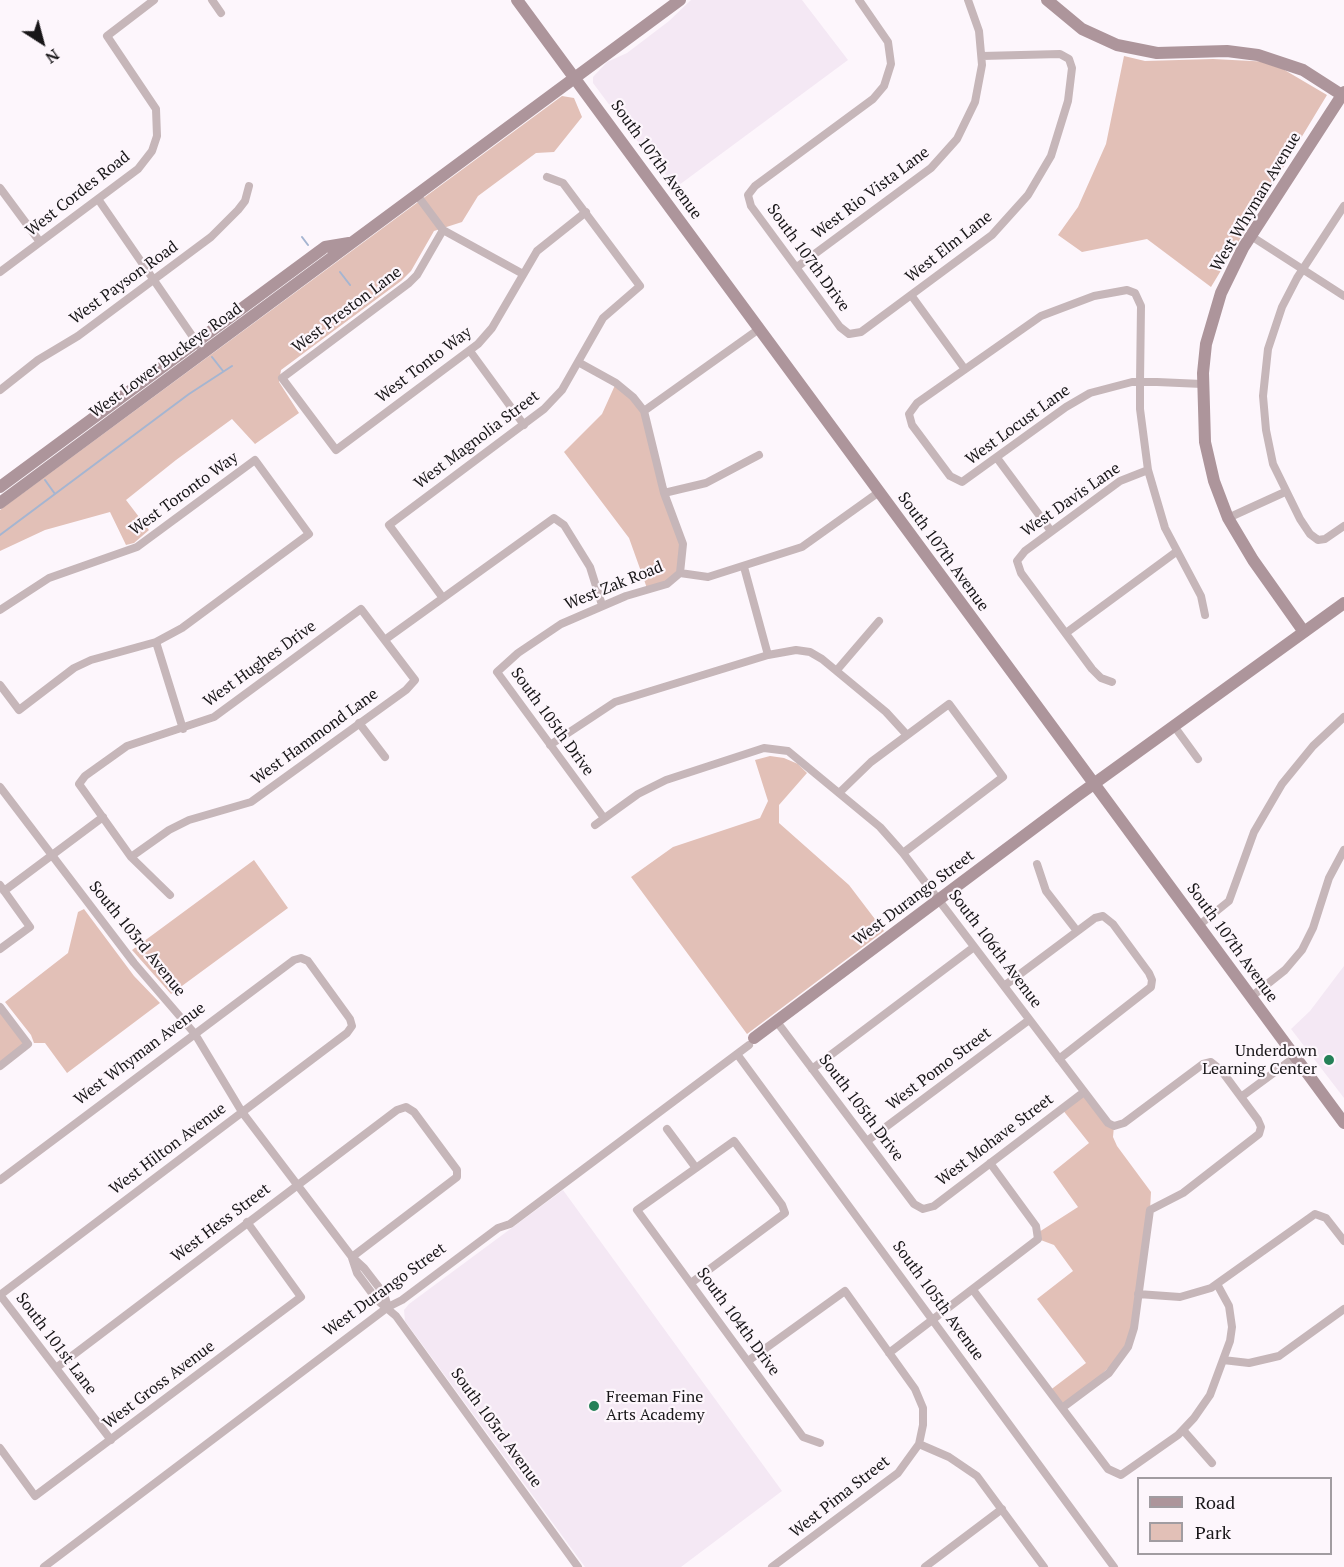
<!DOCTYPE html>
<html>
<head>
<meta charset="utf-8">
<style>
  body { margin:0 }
  #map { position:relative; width:1344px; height:1567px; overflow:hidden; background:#fdf6fc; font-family:"PT Serif",serif }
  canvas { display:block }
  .legend { position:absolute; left:1137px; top:1477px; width:195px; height:78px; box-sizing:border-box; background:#fdf6fc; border:2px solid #a19ca1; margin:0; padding:8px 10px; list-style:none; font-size:18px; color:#181618 }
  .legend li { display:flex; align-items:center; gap:12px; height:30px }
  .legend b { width:30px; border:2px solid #a19ca1 }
  .north { position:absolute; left:12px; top:12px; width:60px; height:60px; -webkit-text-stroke:4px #fdf6fc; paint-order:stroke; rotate:144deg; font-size:16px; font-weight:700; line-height:24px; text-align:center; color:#181618 }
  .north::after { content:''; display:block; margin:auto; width:21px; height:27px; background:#181618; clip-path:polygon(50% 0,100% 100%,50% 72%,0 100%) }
</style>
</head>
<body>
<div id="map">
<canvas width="1344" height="1567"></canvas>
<ul class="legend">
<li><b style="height:8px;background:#ad959b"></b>Road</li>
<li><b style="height:16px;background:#e2c0b7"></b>Park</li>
</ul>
<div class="north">N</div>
</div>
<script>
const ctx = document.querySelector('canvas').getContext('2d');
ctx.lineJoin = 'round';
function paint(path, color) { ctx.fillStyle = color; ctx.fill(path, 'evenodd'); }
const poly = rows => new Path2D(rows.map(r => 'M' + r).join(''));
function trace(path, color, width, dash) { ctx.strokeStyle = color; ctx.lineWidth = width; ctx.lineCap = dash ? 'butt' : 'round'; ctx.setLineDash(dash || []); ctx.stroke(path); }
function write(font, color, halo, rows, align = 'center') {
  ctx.font = font + ' "PT Serif",serif'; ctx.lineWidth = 4.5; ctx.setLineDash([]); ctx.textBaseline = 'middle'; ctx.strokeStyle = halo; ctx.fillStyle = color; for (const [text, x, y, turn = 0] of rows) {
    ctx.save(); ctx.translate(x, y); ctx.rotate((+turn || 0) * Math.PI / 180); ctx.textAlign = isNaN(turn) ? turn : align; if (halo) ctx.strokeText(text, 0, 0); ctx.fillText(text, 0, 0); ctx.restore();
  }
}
const built = poly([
  [691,0,802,0,848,60,675,188,651,154,634,138,593,83,593,77,607,62,627,53,669,21],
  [1344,966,1344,1098,1291,1029,1310,1011],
  [563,1190,782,1491,681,1567,585,1567,405,1321,404,1310,409,1304]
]);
const green = poly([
  [1124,56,1145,61,1213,59,1271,62,1327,95,1211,287,1147,239,1082,252,1058,235,1078,207,1106,144],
  [562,96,574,98,582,117,554,152,536,153,478,196,462,222,434,231,411,271,401,281,281,370,279,382,299,413,255,444,232,419,176,460,126,500,149,530,134,543,126,545,110,512,45,530,0,551,0,510],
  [616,383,644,411,683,544,680,573,648,591,629,538,564,452,602,414],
  [770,756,784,758,798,764,807,773,779,805,779,823,849,885,884,931,747,1034,631,877,673,847,760,818,768,801,755,760],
  [254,860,288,908,171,994,132,950],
  [84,909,134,976,160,1003,67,1073,45,1043,34,1043,31,1035,5,1002,68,953,78,912],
  [0,1007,28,1044,0,1066],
  [1084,1092,1114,1126,1113,1137,1117,1146,1151,1192,1150,1210,1134,1328,1125,1354,1062,1408,1049,1391,1086,1363,1037,1299,1073,1271,1054,1245,1038,1239,1039,1232,1078,1207,1053,1172,1089,1143,1062,1109]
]);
const stream = poly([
  [302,237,308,245],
  [340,272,350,285],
  [212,357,223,371],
  [45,480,55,494],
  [0,535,189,394,232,366]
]);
const street = poly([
  [212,0,221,13],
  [859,0,888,42,891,64,884,86,873,99,755,186,748,195,751,206,840,327,849,334,861,332,992,235,1028,195,1051,156,1068,101,1072,68,1069,59,1060,54,982,56],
  [0,188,40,242],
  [417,195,443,230,523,274],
  [98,199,204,353],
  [1344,206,1297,278,1282,307,1268,349,1263,396,1266,430,1273,464,1300,519,1310,534,1318,540,1325,539,1344,526],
  [443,230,417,275,409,283,282,378,336,450,478,344,492,328,537,251,586,212],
  [1251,236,1344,296],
  [797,267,931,168,957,139,975,102,982,65,979,31,968,0],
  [0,272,138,169,152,151,157,136,156,109,107,36,154,0],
  [911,295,964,368],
  [470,351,524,425],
  [578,362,616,383,633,397,644,411,664,493,683,544,680,573],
  [1202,384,1157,382,1132,382,1090,393,1066,407,962,482,950,476,912,425,909,414,917,403,1041,316,1094,296,1127,290,1135,293,1141,306,1140,382,1140,409,1148,470,1165,528,1201,596,1205,615],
  [0,390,38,360,78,336,211,237,238,210,245,201,249,186],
  [644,411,759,329],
  [997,458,1051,531],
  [664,493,706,483,759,455],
  [1228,518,1285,492],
  [744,567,768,655],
  [680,573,708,577,802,547,879,492],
  [443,598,389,525,544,409,562,390,603,318,640,286,563,183,547,177],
  [0,610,49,578,137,547,255,460,309,534,182,628,156,642,91,660,74,668,19,710,0,685],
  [1066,633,1176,552],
  [386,639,554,518,564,525,590,567,602,605],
  [156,642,183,729],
  [837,670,879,621],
  [1112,682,1101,678,1092,669,1021,573,1017,561,1025,551,1120,481,1148,470],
  [359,723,385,757],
  [1174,726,1198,759],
  [550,745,615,702,768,655,796,650,810,652,822,659,886,712,907,735],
  [0,787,134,963,195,1034,242,1112,352,1257,364,1268,384,1294,388,1307],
  [839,793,871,762,949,704,1003,777,903,853],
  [604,818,497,672,518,653,561,624,626,596,667,584,680,573],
  [595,825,638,794,666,780,764,748,788,751,880,827,903,853,1108,1123,1114,1126,1124,1123,1203,1064,1211,1062,1221,1070,1258,1120,1261,1127,1259,1134,1183,1193,1150,1210,1134,1328,1128,1347,1109,1373,1062,1408],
  [131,857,169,830,189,820,251,802,406,690,415,680,361,609,214,717,127,746,85,776,79,784,131,857,170,895],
  [1037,864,1046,891,1077,931],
  [0,885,30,927,0,949],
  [4,891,103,817],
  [1198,926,1229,901,1254,832,1282,784,1313,746,1344,717],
  [1004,986,1095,918,1103,916,1113,924,1149,973,1152,980,1151,987,1059,1059],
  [1251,997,1285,970,1302,950,1313,928,1329,878,1344,850],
  [0,1007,28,1044,0,1066],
  [777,1022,914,1204,923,1209,934,1206,1084,1092],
  [737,1054,1114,1567],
  [812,1069,974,947],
  [1241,1097,1295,1057],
  [667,1129,696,1168],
  [867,1141,1029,1020],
  [0,1180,294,960,301,958,308,961,350,1019,352,1026,347,1033,0,1295,111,1440],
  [352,1258,357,1273,377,1300,396,1316,578,1567],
  [691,1283,785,1213,782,1205,734,1141,637,1210,803,1437,820,1443],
  [973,1290,1108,1469,1121,1475,1178,1435,1194,1418,1210,1395,1230,1341,1232,1327,1229,1306,1217,1284],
  [1138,1294,1180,1297,1211,1288,1315,1214,1326,1218,1344,1241],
  [889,1353,1038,1239,1036,1226,990,1163],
  [1223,1360,1249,1363,1279,1356,1344,1309],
  [748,1361,845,1291,915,1389,923,1408,923,1425,919,1444,949,1457,977,1476,1044,1567],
  [56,1368,397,1110,406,1107,414,1112,457,1170,457,1177,352,1257],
  [1183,1430,1212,1463],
  [0,1448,35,1496,301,1297,247,1222],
  [44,1567,388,1307,402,1300,498,1228,510,1224,749,1045],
  [772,1567,898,1473,919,1444],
  [925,1567,1002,1509]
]);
const secondary = poly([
  [517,0,1344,1123],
  [1047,0,1082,29,1117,45,1157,53,1227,51,1258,55,1303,70,1342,95],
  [0,487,325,247,349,243],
  [0,503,680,0],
  [1304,632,1253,560,1228,518,1214,481,1205,442,1203,373,1206,344,1221,293,1243,248,1344,92],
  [754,1038,1077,796,1344,603]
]);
const markers = [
  [1329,1060,6,"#248057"],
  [594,1406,6,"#248057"]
];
const streetNames = [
  ["South 107th Avenue",656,160,54],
  ["West Rio Vista Lane",871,193,-37],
  ["West Cordes Road",78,194,-38],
  ["West Whyman Avenue",1256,202,-59],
  ["West Elm Lane",949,247,-38],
  ["South 107th Drive",808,258,54],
  ["West Payson Road",124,283,-36],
  ["West Preston Lane",347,310,-37],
  ["West Lower Buckeye Road",166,361,-36],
  ["West Tonto Way",424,365,-37],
  ["West Locust Lane",1018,425,-36],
  ["West Magnolia Street",477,440,-37],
  ["West Toronto Way",184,494,-36],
  ["West Davis Lane",1071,500,-35],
  ["South 107th Avenue",943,552,54],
  ["West Zak Road",614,586,-22],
  ["West Hughes Drive",260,664,-36],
  ["South 105th Drive",552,722,54],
  ["West Hammond Lane",315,737,-36],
  ["West Durango Street",914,898,-37],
  ["South 103rd Avenue",137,939,51],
  ["South 107th Avenue",1232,943,54],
  ["South 106th Avenue",995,949,53],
  ["West Whyman Avenue",140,1054,-37],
  ["West Pomo Street",939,1069,-37],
  ["South 105th Drive",861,1108,53],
  ["West Mohave Street",995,1140,-37],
  ["West Hilton Avenue",168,1149,-37],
  ["West Hess Street",221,1223,-37],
  ["West Durango Street",385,1290,-36],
  ["South 105th Avenue",938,1301,54],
  ["South 104th Drive",738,1322,54],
  ["South 101st Lane",56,1344,53],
  ["West Gross Avenue",159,1385,-37],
  ["South 103rd Avenue",496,1428,54],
  ["West Pima Street",840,1497,-38]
];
const poiNames = [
  ["Underdown",1317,1051],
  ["Learning Center",1317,1069],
  ["Freeman Fine",606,1397,"left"],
  ["Arts Academy",606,1415,"left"]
];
paint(built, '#f4e8f4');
paint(green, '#e2c0b7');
trace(stream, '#a5b5d1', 2);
trace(street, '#c6b6b9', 8);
trace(secondary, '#ad959b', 12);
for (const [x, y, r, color] of markers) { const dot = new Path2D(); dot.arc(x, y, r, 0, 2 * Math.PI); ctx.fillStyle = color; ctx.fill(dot); trace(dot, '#fdf6fc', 2); }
write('16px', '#181618', '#fdf6fc', streetNames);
write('16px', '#181618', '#fdf6fc', poiNames, 'right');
</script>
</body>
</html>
